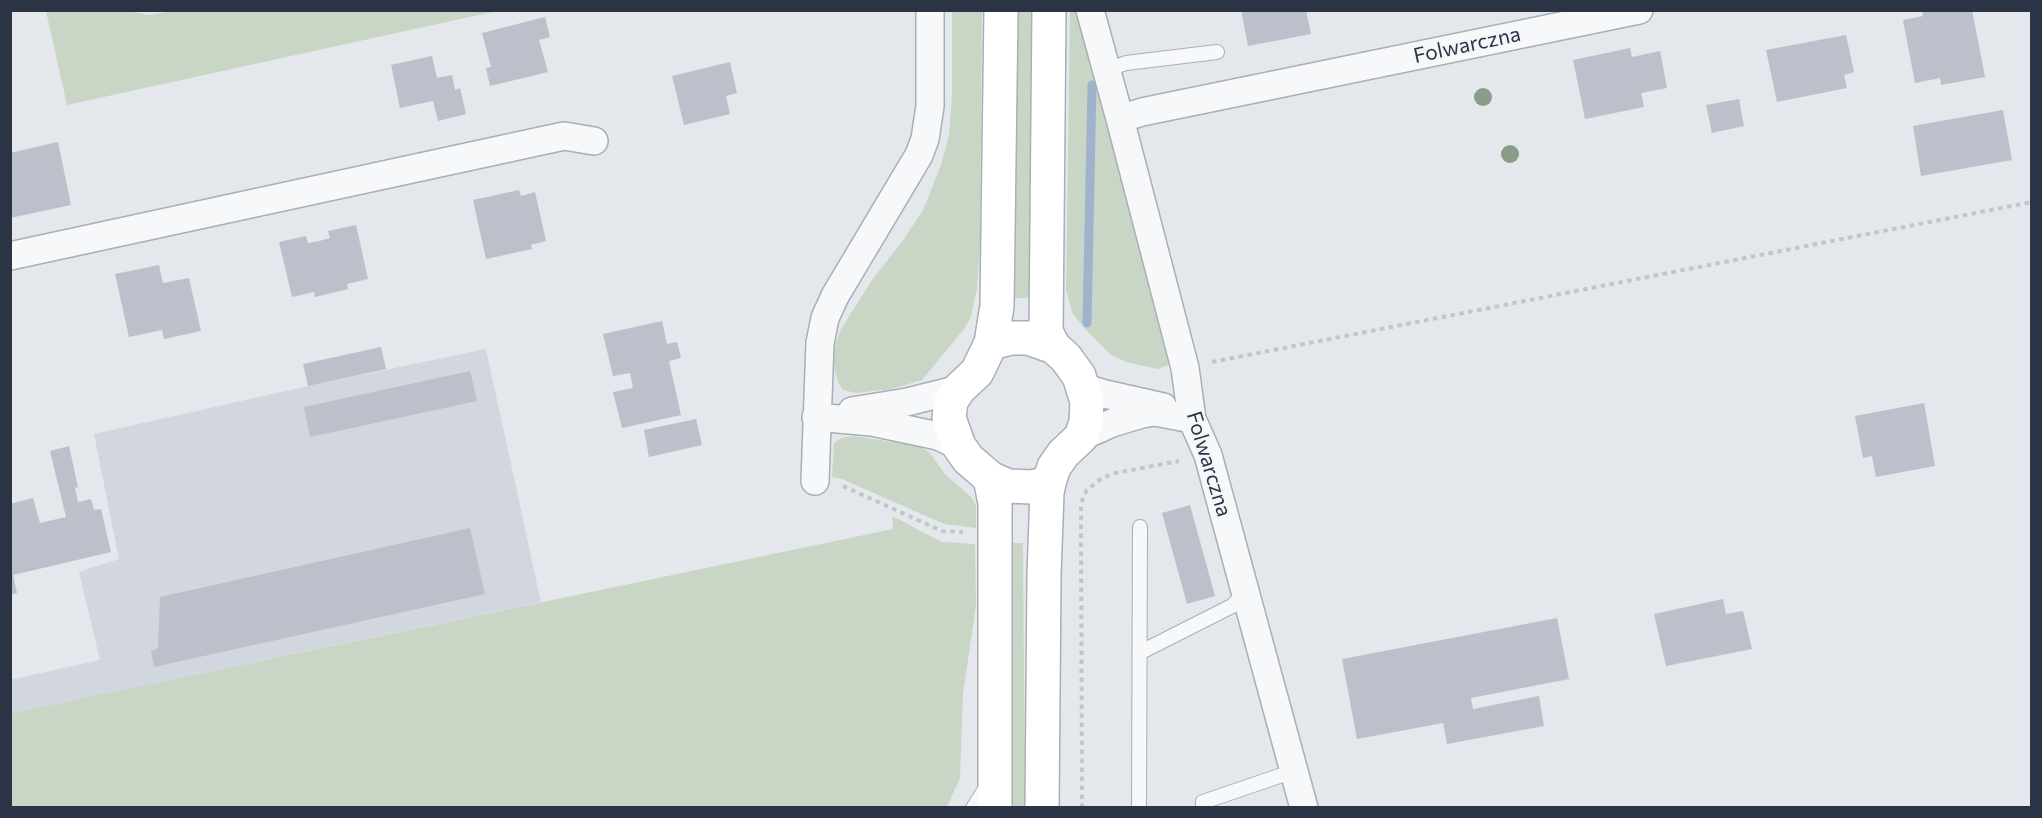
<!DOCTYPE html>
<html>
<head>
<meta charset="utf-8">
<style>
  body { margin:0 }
  #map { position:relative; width:2042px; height:818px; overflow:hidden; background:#e4e7ec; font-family:Commissioner,sans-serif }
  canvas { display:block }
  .frame { position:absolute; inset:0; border:12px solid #2b3445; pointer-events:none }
</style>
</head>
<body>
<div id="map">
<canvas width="2042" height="818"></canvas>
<div class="frame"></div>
</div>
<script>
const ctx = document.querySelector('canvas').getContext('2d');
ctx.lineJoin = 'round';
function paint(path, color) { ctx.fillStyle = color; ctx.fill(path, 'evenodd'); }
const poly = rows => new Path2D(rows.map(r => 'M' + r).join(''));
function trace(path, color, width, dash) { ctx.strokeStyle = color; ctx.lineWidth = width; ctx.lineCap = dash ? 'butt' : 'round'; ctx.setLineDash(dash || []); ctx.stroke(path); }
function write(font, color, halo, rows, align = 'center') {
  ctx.font = font + ' Commissioner,sans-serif'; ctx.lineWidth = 4.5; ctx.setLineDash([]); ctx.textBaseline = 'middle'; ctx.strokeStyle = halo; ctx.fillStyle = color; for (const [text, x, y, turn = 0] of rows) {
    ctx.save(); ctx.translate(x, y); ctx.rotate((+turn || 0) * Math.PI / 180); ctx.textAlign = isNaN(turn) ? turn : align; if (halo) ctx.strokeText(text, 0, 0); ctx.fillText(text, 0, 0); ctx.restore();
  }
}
const built = poly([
  [486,349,541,602,11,713,10,680,100,660,79,572,119,559,94,434,308,386]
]);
const green = poly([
  [126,11,149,15,179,10,497,11,67,105,46,11],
  [952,11,982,11,980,245,977,288,971,317,964,329,922,380,891,389,856,393,843,390,837,380,833,362,836,342,841,329,872,280,904,239,923,210,941,165,949,135,952,95],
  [1018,11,1031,11,1030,298,1015,298],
  [1070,11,1081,11,1170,364,1158,369,1126,362,1110,354,1086,330,1073,314,1066,290],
  [853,436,918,446,929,452,945,474,972,498,976,506,976,528,944,524,842,479,832,477,834,443,841,438],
  [892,516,942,542,975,544,976,605,963,694,960,778,947,807,11,807,11,713,893,529],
  [1012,543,1023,543,1025,807,1013,807]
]);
const stream = poly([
  [1087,323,1092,85]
]);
const building = poly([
  [1241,10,1306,10,1311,34,1248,46],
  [1922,10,1972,10,1985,77,1941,85,1940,78,1915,83,1903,20,1923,16],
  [545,17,550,37,539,40,548,72,490,86,486,68,491,67,482,33],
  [1846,35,1854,72,1844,75,1847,88,1777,102,1766,50],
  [1630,48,1632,57,1660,51,1667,88,1641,93,1644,107,1585,119,1573,60],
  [432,56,437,78,452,75,455,90,460,88,466,114,438,121,433,101,400,108,391,65],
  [730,62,737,93,726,96,730,114,684,125,672,76],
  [1739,99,1744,126,1712,133,1706,105],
  [2003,110,2012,160,1921,176,1913,126],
  [58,142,71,205,10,218,10,153],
  [519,190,521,196,535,192,546,241,531,245,532,249,486,259,473,200],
  [356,225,368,279,347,284,348,289,315,297,314,292,292,297,279,242,306,236,308,243,319,241,330,238,328,231],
  [159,265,163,283,189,278,201,331,164,339,162,330,129,337,115,274],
  [662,321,667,344,677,342,681,358,669,361,681,415,622,428,613,392,633,388,630,373,613,376,603,334],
  [381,347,386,369,308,386,303,364],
  [470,371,477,401,310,437,304,407],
  [1924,403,1935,466,1876,477,1872,456,1863,458,1855,416],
  [696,419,702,445,649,457,644,430],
  [69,446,78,487,75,488,78,502,91,499,94,510,101,509,111,552,13,575,17,593,10,595,10,504,33,498,40,523,66,517,50,451],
  [1190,505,1215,596,1187,604,1162,513],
  [470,528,485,594,154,667,151,651,158,648,160,597],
  [1723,599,1726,614,1743,611,1752,649,1666,666,1654,614],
  [1557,618,1569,679,1471,698,1473,709,1539,696,1544,726,1447,744,1443,723,1357,739,1342,659]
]);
const path = poly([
  [1212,362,2032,202],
  [843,486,942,531,963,532],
  [1082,808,1081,508,1083,497,1087,490,1102,478,1115,473,1179,461]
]);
const lane = poly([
  [1106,70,1126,63,1217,52],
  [1141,652,1232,606,1246,592],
  [973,808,987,786],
  [1139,808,1140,527],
  [1203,808,1203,802,1294,771]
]);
const street = poly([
  [1090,10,1120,119,1185,368,1192,419,1208,455,1304,808],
  [1120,119,1142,112,1639,10],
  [10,256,564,136,594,141],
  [1083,387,1105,394,1163,407],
  [852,411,907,402,959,389],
  [816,417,872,422,938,436,959,446],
  [1081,437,1112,423,1142,414,1155,412,1192,419],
  [815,481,820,343,825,318,835,296,919,155,925,139,930,106,930,10]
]);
const secondary = poly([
  [1049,10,1046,332,1054,347],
  [1011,338,1028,338,1054,347,1066,358,1079,376,1087,402,1086,422,1081,437,1063,454,1054,467,1050,479,1041,485,1031,487,1008,486,990,478,982,471,968,459,959,446,949,418,951,401,959,389,977,372,991,343,1011,338],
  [991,343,997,306,1001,10],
  [990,478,995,503,995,808],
  [1042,808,1044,575,1047,492,1050,479]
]);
const trees = [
  [1483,97],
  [1510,154]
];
const streetNames = [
  ["Folwarczna",1467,45,-12],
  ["Folwarczna",1209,464,73]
];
paint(built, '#d2d6de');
paint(green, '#c9d6c5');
trace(stream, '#9fb4cc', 9);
paint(building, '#bbc0ca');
trace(lane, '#a9aeb7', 16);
trace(street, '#a9aeb7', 30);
trace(secondary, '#a9aeb7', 36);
trace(path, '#c2c5cb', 4, [4.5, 4.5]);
trace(lane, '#f7f8fa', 14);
trace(street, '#f7f8fa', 27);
trace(secondary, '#fff', 33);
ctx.fillStyle = '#899d89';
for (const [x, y] of trees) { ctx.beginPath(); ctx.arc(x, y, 9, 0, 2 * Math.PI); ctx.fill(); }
write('21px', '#2b3445', '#f4f6f9', streetNames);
</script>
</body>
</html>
